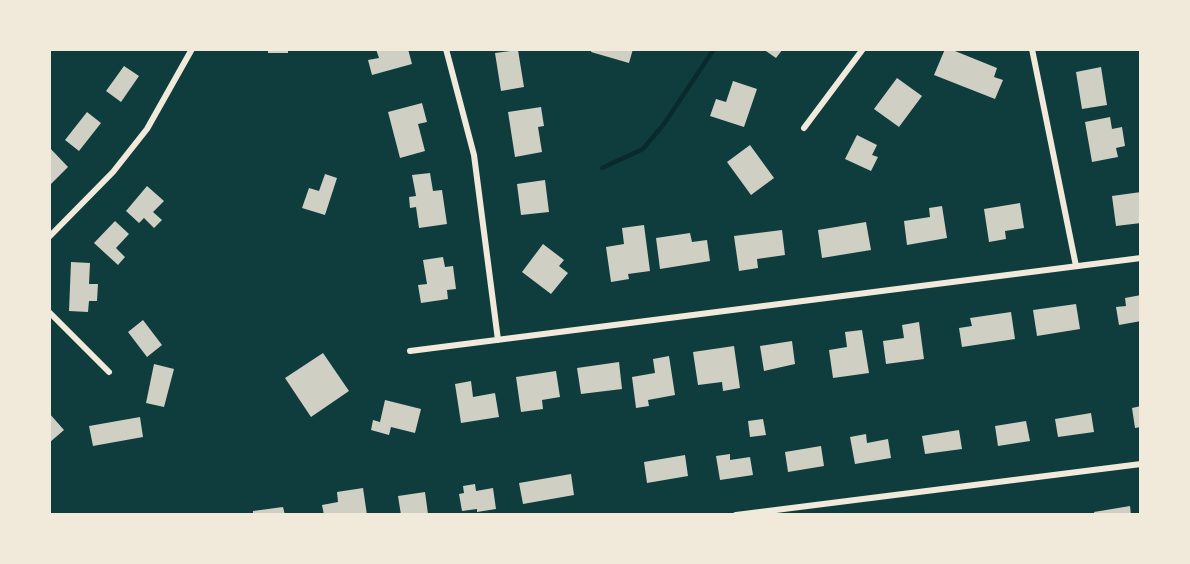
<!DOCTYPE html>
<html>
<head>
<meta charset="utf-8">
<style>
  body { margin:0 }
  #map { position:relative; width:1190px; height:564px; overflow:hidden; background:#0f3d3e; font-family:"Varela Round",sans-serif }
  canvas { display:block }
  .frame { position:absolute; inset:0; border:51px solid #f1e9da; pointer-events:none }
</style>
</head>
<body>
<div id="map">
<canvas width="1190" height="564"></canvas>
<div class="frame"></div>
</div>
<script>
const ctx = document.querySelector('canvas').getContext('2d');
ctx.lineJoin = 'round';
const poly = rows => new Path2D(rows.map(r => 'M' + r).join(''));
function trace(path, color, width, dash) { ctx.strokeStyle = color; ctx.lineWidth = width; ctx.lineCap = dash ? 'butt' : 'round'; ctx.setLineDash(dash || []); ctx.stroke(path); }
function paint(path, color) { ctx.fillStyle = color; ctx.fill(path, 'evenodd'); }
const stream = poly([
  [602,168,643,149,664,124,714,49]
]);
const building = poly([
  [268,49,288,49,288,53,268,53],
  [376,49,408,49,412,64,372,75,368,60,379,58],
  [592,49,633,49,629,63,591,52],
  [763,49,783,49,776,58],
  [945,49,950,49,997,68,994,77,1003,80,995,99,934,75],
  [518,50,524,87,501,91,495,53],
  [124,66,139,76,121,102,106,91],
  [1101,67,1107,105,1082,109,1076,72],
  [897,78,922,96,899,127,874,109],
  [733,81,757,89,744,127,710,116,716,99,726,102],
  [422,103,427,122,418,124,425,151,400,158,388,112],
  [541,107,544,126,538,127,542,152,515,157,508,112],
  [87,112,101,123,79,151,65,140],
  [1110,117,1112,129,1122,127,1125,146,1116,148,1118,157,1092,162,1085,122],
  [857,135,877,145,872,155,878,157,871,171,845,159],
  [750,145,774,178,751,195,727,162],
  [49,147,68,167,49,186],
  [430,173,433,191,442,190,447,224,419,228,416,207,410,208,409,197,416,196,412,175],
  [325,174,337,178,325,215,302,208,309,188,319,191],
  [545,180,549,212,521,215,517,184],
  [147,186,164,201,153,212,162,220,154,228,144,218,139,223,126,211],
  [1141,192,1141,223,1116,226,1112,196],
  [1020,203,1024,228,1005,231,1006,239,989,242,984,209],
  [942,206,947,238,907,245,904,221,930,217,929,208],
  [115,221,129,234,116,248,125,257,118,265,94,243],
  [866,222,871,250,822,258,818,230],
  [644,225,650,271,628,274,629,279,611,282,606,247,624,244,622,228],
  [782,230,785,255,757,259,758,268,739,271,734,236],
  [690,233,692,242,707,240,710,261,660,269,656,238],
  [543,244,564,260,559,266,568,273,551,294,522,272],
  [443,257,445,267,453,266,456,289,447,290,448,299,421,303,418,285,427,284,423,260],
  [71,262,90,263,89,284,98,284,97,301,89,301,88,312,69,311],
  [1141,295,1141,321,1119,325,1116,307,1126,306,1125,298],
  [1076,304,1080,329,1037,336,1033,310],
  [1011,312,1015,339,962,347,959,328,972,326,970,318],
  [143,320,162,345,147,357,128,332],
  [919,322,924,359,886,364,883,341,904,338,902,325],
  [862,330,869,373,833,378,829,350,847,347,845,332],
  [792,341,795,364,764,371,760,346],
  [734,346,740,388,723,391,722,382,698,385,693,352],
  [323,353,349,391,311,417,285,378],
  [669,356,675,395,648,400,649,406,636,408,632,377,655,373,653,359],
  [619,362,622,389,581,394,577,368],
  [154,364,174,369,164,407,146,403],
  [556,371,560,397,542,400,543,409,521,412,516,377],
  [471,381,473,397,495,393,499,417,461,423,455,384],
  [385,400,421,409,415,433,391,427,389,435,371,430,373,420,380,422],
  [1141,406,1141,427,1135,428,1132,408],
  [49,413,64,430,49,443],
  [1091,413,1094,432,1058,437,1055,419],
  [140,417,143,437,93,446,89,426],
  [763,419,766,435,750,437,748,421],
  [1026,421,1030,441,998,446,995,426],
  [959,430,962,449,925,454,922,436],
  [866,434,867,443,888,439,891,458,855,464,850,437],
  [821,446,824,466,788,472,785,452],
  [730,454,730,460,750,457,753,475,720,480,716,456],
  [685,455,688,476,647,483,644,462],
  [571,474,574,495,523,504,519,483],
  [475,484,476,491,493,488,496,509,477,512,477,509,462,511,459,494,464,493,463,486],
  [363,488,367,515,324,515,322,505,338,502,337,492],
  [425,492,428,514,401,515,398,496],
  [1130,506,1131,515,1095,515,1094,512],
  [283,507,285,515,253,515,253,511]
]);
const minor = poly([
  [446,49,474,155,498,340],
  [1032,49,1076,266],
  [804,128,863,49],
  [49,237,113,172,147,129,192,49],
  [49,312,109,372],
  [410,351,1141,258],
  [736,515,1141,464]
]);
trace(stream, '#0a2a2b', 4.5);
paint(building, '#cfcfc3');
trace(minor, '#f1e9da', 6);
</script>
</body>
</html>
